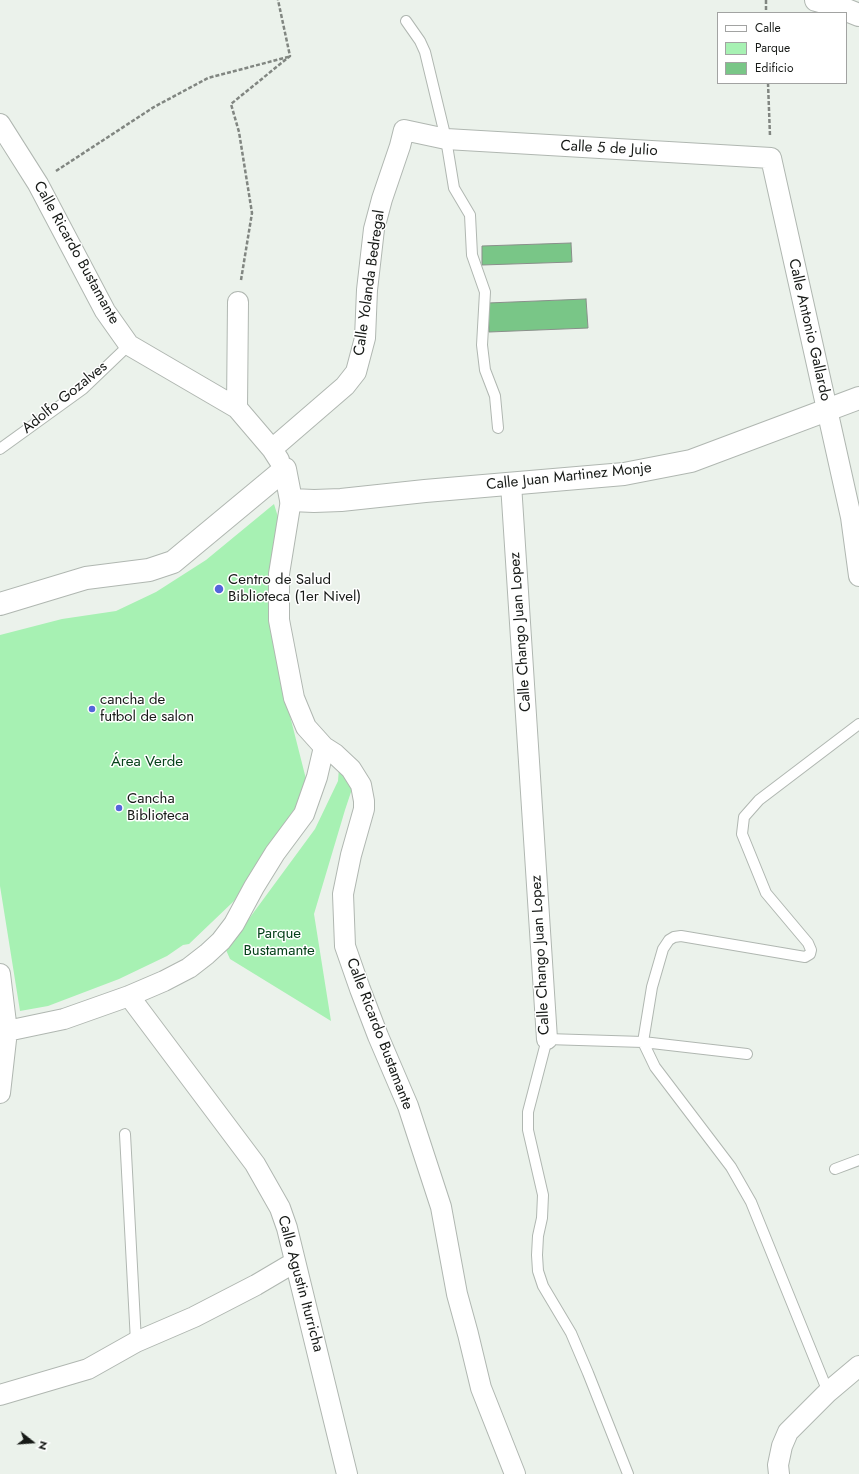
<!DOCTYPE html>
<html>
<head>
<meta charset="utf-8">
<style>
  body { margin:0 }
  #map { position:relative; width:859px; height:1474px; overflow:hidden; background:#ebf2eb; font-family:Jost,sans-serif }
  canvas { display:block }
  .legend { position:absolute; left:717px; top:12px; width:130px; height:72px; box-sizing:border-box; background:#fff; border:1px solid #a2a3a2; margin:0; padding:5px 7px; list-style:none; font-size:12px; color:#171a17 }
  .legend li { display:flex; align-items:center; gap:8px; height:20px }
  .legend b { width:20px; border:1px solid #a2a3a2 }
  .north { position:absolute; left:12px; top:1422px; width:40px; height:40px; -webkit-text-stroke:3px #fff; paint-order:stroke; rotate:107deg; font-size:11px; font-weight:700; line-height:16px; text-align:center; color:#171a17 }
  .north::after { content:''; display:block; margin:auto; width:14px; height:18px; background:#171a17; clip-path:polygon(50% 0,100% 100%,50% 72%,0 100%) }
</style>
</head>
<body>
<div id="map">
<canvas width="859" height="1474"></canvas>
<ul class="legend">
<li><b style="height:5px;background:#fff"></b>Calle</li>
<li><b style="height:11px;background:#a7f1b3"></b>Parque</li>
<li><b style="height:11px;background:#79c687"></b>Edificio</li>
</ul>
<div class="north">N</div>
</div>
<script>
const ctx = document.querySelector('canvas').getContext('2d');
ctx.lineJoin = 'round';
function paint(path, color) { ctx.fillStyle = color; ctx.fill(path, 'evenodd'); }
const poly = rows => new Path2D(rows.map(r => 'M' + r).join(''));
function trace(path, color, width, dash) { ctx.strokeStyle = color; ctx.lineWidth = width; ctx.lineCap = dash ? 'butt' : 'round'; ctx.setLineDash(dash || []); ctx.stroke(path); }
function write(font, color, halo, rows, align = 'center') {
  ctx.font = font + ' Jost,sans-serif'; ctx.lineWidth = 3; ctx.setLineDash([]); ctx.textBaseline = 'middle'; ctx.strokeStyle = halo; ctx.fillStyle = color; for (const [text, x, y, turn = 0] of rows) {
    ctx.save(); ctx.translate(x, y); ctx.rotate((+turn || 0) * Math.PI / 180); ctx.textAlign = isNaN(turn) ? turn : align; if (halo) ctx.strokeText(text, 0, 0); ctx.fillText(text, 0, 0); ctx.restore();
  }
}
const green = poly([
  [274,504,282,530,288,708,307,783,305,806,274,841,253,870,245,885,234,901,189,944,183,945,167,956,119,979,48,1006,20,1011,0,886,0,635,62,619,116,611,156,592,206,560],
  [339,768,353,786,345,810,314,914,331,1021,230,959,226,950,315,829,338,781]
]);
const building = poly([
  [571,243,572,262,482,265,482,246,571,243],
  [586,299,588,328,489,332,488,303,586,299]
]);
const path = poly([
  [766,0,766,13],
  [768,83,770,136],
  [56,171,154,107,208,78,288,57],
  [241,280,252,213,239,132,231,104,290,56,278,0]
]);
const lane = poly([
  [406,21,420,41,425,52,446,139,454,188,470,215,472,255,485,292,482,345,485,370,495,396,498,428],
  [0,449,83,389,129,345],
  [125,1134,136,1342],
  [835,1169,859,1160],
  [828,1392,751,1202,731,1167,655,1067,643,1042,652,987,663,949,669,940,674,937,681,936,805,957,810,954,811,950,808,943,766,893,742,834,744,817,759,800,859,724],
  [628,1474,588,1373,571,1333,543,1286,538,1271,537,1255,538,1236,542,1218,543,1195,528,1130,528,1112,547,1039,643,1042,747,1054]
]);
const street = poly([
  [0,124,38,184,105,311,129,345,237,408,272,449,279,460],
  [237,408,238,302],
  [272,449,345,386,356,372,365,338,367,290,374,229,382,199,400,146,404,130,446,139,771,158,851,517,859,576],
  [511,484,547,1039],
  [291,500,279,574,279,620,294,698,306,727,324,747,335,754,351,769,361,785,364,801,364,809,351,855,343,894,345,946,360,989,378,1036,408,1106,441,1207,457,1294,468,1334,481,1388,515,1474],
  [0,974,7,1031,0,1093],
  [129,996,255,1164,280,1208,287,1228,347,1474],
  [7,1031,64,1019,129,996,164,981,189,968,207,954,221,941,234,924,254,887,275,853,304,814,317,777,324,747],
  [0,1395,88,1369,136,1342,194,1317,256,1285,295,1262],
  [779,1474,778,1465,782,1446,788,1432,828,1392,859,1366]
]);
const secondary = poly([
  [816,0,834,5,859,15],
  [0,604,86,578,149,570,173,562,285,469,291,500,314,501,341,500,425,491,624,474,691,461,859,398]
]);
const markers = [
  [219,589,5,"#5465db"],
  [92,709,4,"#5465db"],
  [119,808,4,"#5465db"]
];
const streetNames = [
  ["Calle 5 de Julio",609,149,3],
  ["Calle Ricardo Bustamante",76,253,61],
  ["Calle Yolanda Bedregal",370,283,-82],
  ["Calle Antonio Gallardo",809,330,77],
  ["Adolfo Gozalves",65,398,-39],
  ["Calle Juan Martinez Monje",569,477,-6],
  ["Calle Chango Juan Lopez",521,632,-94],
  ["Calle Chango Juan Lopez",541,955,-93],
  ["Calle Ricardo Bustamante",379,1034,69],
  ["Calle Agustin Iturricha",300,1284,75]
];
const poiNames = [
  ["Centro de Salud",228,580],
  ["Biblioteca (1er Nivel)",228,597],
  ["cancha de",100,700],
  ["futbol de salon",100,717],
  ["Cancha",127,799],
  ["Biblioteca",127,816]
];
const parkNames = [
  ["Área Verde",147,762],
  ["Parque",279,934],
  ["Bustamante",279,951]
];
paint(green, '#a7f1b3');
paint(building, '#79c687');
trace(building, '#898f8a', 1);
trace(lane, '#b0b7b1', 12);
trace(street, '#b0b7b1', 22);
trace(secondary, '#b0b7b1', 24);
trace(path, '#818681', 2.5, [4, 2]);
trace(lane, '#fff', 10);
trace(street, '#fff', 20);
trace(secondary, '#fff', 22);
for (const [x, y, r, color] of markers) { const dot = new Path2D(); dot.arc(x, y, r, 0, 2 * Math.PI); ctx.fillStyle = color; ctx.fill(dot); trace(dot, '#fff', 1.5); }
write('15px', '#171a17', '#fff', streetNames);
write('15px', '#171a17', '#fff', poiNames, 'left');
write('15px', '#054119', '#fff', parkNames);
</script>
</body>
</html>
